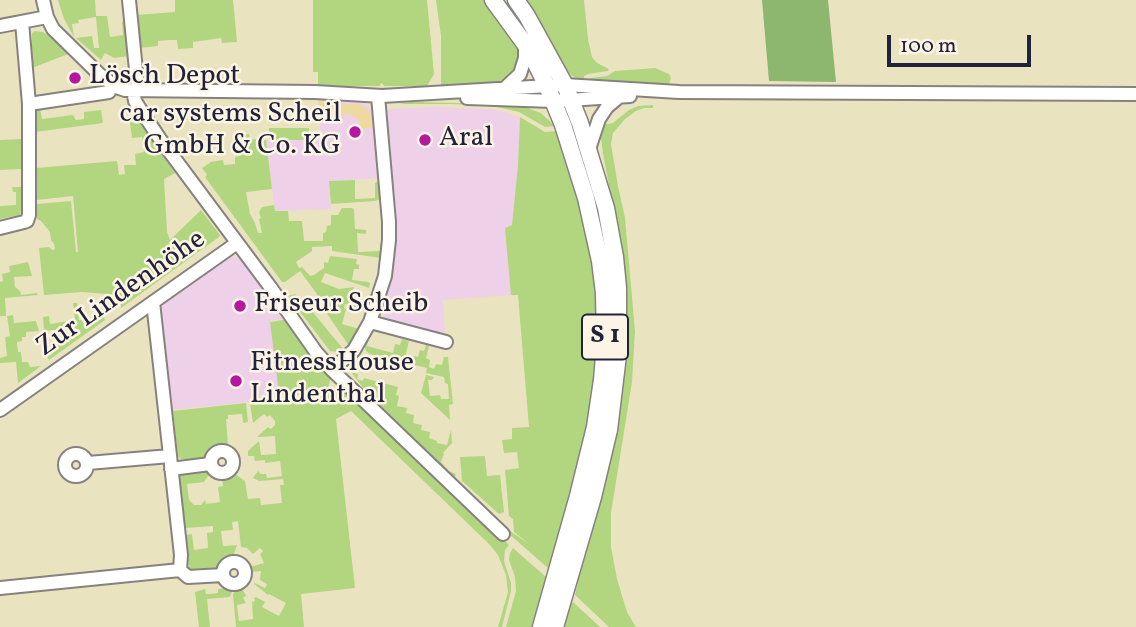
<!DOCTYPE html>
<html>
<head>
<meta charset="utf-8">
<style>
  body { margin:0 }
  #map { position:relative; width:1136px; height:627px; overflow:hidden; background:#eae3c0; font-family:Vollkorn,serif }
  canvas { display:block }
  .scale { position:absolute; left:887px; top:35px; width:144px; height:32px; box-sizing:border-box; border:4px solid #22223b; border-top:0; padding-left:9px; font-size:21px; line-height:24px; white-space:nowrap; color:#22223b; -webkit-text-stroke:5px #fcf5e5; paint-order:stroke }
</style>
</head>
<body>
<div id="map">
<canvas width="1136" height="627"></canvas>
<div class="scale">100 m</div>
</div>
<script>
const ctx = document.querySelector('canvas').getContext('2d');
ctx.lineJoin = 'round';
function paint(path, color) { ctx.fillStyle = color; ctx.fill(path, 'evenodd'); }
const poly = rows => new Path2D(rows.map(r => 'M' + r).join(''));
function trace(path, color, width, dash) { ctx.strokeStyle = color; ctx.lineWidth = width; ctx.lineCap = dash ? 'butt' : 'round'; ctx.setLineDash(dash || []); ctx.stroke(path); }
function write(font, color, halo, rows, align = 'center') {
  ctx.font = font + ' Vollkorn,serif'; ctx.lineWidth = 5; ctx.setLineDash([]); ctx.textBaseline = 'middle'; ctx.strokeStyle = halo; ctx.fillStyle = color; for (const [text, x, y, turn = 0] of rows) {
    ctx.save(); ctx.translate(x, y); ctx.rotate((+turn || 0) * Math.PI / 180); ctx.textAlign = isNaN(turn) ? turn : align; if (halo) ctx.strokeText(text, 0, 0); ctx.fillText(text, 0, 0); ctx.restore();
  }
}
const built = poly([
  [318,97,336,101,364,102,369,106,374,119,380,178,329,181,331,209,275,211,266,140,321,139],
  [433,107,493,109,520,117,518,165,512,225,506,229,511,295,443,300,445,336,388,321,383,316,382,310,388,286,386,113,390,109],
  [230,257,236,257,247,264,286,316,282,319,270,321,280,399,169,410,159,313,160,306,162,301,200,273]
]);
const green = poly([
  [58,0,95,0,96,16,107,16,110,37,123,35,122,22,127,21,130,56,114,58,105,53,101,60,76,38,92,36,94,48,99,48,96,17,78,20,79,23,72,24,74,37,64,19],
  [175,0,233,0,237,42,222,43,221,38,193,42,193,48,178,49,177,40,169,40,158,41,158,46,139,48,136,15,175,12],
  [313,0,427,0,434,74,427,86,384,86,382,83,381,83,380,86,318,86,318,72,313,72],
  [436,0,486,0,520,52,521,65,506,82,441,87,441,36],
  [524,0,584,0,588,39,592,57,597,63,609,69,608,71,588,74,584,76,584,79,576,78,571,75,561,61,545,30],
  [35,31,43,32,52,38,68,54,32,68,32,33],
  [655,68,669,74,671,78,669,84,590,80,591,78,607,76,615,71],
  [411,102,503,104,525,107,541,113,555,126,545,127,519,112,493,106,451,104,399,104],
  [653,105,653,108,644,108,636,111,625,119,613,133,611,144,618,186,625,218,635,331,632,382,611,513,611,547,617,579,627,612,636,627,609,627,575,595,578,582,575,580,613,207,603,154,600,129,602,123,608,124,613,123,629,110,638,106],
  [37,109,40,109,42,119,73,115,76,120,84,119,84,112,101,110,103,123,35,132,35,113],
  [133,114,175,173,164,179,167,232,170,240,201,210,220,235,219,237,121,308,119,295,82,292,44,295,39,248,49,247,52,250,55,249,54,244,51,240,50,232,41,221,37,219,37,204,71,201,76,252,78,252,73,196,37,200,36,168,117,161,119,175,125,174,124,165,136,165,135,154,144,152,142,137,132,138,129,115],
  [520,117,545,132,558,131,566,151,595,264,600,341,589,433,550,570,508,533,510,531,529,544,514,532,513,519,509,516,505,470,519,468,517,452,504,453,502,440,512,439,512,428,529,427,518,295,511,295,505,228,512,225,518,165],
  [269,128,309,128,309,140,269,140],
  [249,134,250,139,266,140,272,189,246,192,250,214,255,223,258,233,262,233,259,219,261,218,259,212,262,207,274,205,275,211,288,211,289,221,302,221,304,241,323,241,323,233,326,232,327,226,331,225,331,215,338,215,342,208,352,208,354,210,355,229,366,230,366,234,357,233,358,252,380,251,380,244,382,244,381,258,332,251,332,246,312,247,312,251,296,262,299,268,302,267,310,276,314,275,324,268,324,262,328,263,330,256,357,259,356,264,359,265,359,269,354,269,352,280,368,282,370,283,369,288,325,273,321,282,339,289,354,287,349,302,365,308,370,294,374,295,367,311,345,304,344,308,346,309,342,324,359,329,349,346,328,315,317,294,300,271,285,282,282,282,205,177,207,175,202,168,211,162,223,160,224,165,235,164,235,157,239,156,239,151,234,151,234,148,244,146,242,135],
  [21,139,21,169,0,170,0,140],
  [355,180,355,199,375,198,375,183,378,181,380,199,375,201,331,204,329,181],
  [12,187,22,187,22,210,20,215,0,219,0,206,16,205,16,192,13,192],
  [28,262,32,276,14,277,15,287,20,291,21,295,37,293,38,295,5,298,6,316,0,316,0,282,3,281,2,274,10,272,9,266],
  [295,294,311,310,344,350,339,352,330,351,288,296],
  [73,303,77,303,79,320,98,319,97,308,101,308,105,320,49,360,47,356,45,337,48,337,49,348,58,347,58,343,66,342,65,336,76,334,76,328,44,331,43,317,49,316,50,324,75,320],
  [13,315,14,323,36,321,39,331,26,332,26,337,22,337,22,341,17,342,18,352,21,352,22,362,28,362,30,367,41,366,18,383,16,362,0,363,0,358,7,356,5,337,10,336,7,316],
  [289,319,331,377,327,392,291,396,279,394,270,322],
  [369,338,367,346,393,353,395,344,400,345,402,339,409,341,406,354,418,357,420,350,424,351,426,345,429,346,426,358,430,360,429,367,434,369,436,364,442,365,444,357,448,357,453,404,449,405,450,420,421,393,426,375,434,377,432,380,428,380,430,396,440,395,441,399,449,399,448,384,445,383,444,377,426,373,427,368,370,354,366,351,364,345],
  [351,372,358,374,357,379,363,381,364,378,398,387,396,395,399,396,397,406,407,408,406,413,414,415,413,423,422,425,421,430,430,432,429,438,437,441,437,443,447,445,451,430,452,443,443,453,444,454,441,462,449,471,456,474,453,480,366,397,367,393],
  [339,383,509,545,505,550,504,561,511,583,511,591,502,627,498,627,508,592,506,575,498,555,489,544,351,411,336,419,355,588,301,594,304,627,236,627,233,595,235,589,242,588,246,596,243,598,246,603,237,605,239,621,253,619,252,602,255,601,254,598,256,597,265,602,262,607,279,616,286,603,269,594,268,595,254,584,255,583,265,588,267,584,260,580,261,571,252,572,250,567,264,563,260,554,263,551,260,548,253,554,247,548,241,547,238,521,232,522,233,530,221,531,223,546,237,545,233,557,226,560,217,569,209,571,194,571,189,568,185,535,192,534,194,550,208,548,207,533,213,532,213,526,185,528,179,475,184,472,206,470,210,473,204,482,187,484,189,500,194,505,201,505,205,500,206,504,220,502,218,487,223,486,222,478,229,477,235,474,245,481,248,499,260,498,261,505,282,503,280,485,284,485,283,479,259,481,253,478,258,471,261,474,266,474,267,478,282,476,280,461,265,463,265,460,255,461,254,456,248,456,248,451,259,441,261,455,276,454,275,436,257,437,268,427,271,429,275,425,275,421,270,415,267,417,264,414,253,423,250,403,333,393],
  [246,403,248,422,243,423,242,414,228,415,228,419,226,419,228,445,215,449,205,459,181,459,178,456,173,411],
  [485,456,487,476,500,475,504,512,499,514,462,481,460,457],
  [513,548,546,577,542,591,545,592,535,627,506,627,516,591,515,577,509,560,510,553],
  [229,588,233,589,230,597,207,599,210,627,199,627,195,592,205,589,206,594,210,594,218,593,218,589],
  [573,602,600,627,562,627,566,613,568,614,571,604]
]);
const forest = poly([
  [762,0,828,0,836,82,769,81]
]);
const sand = poly([
  [318,100,336,104,358,104,365,107,370,113,373,128,360,129,359,120,350,114,330,116,329,111,319,109]
]);
const minor = poly([
  [43,0,47,17,53,29,99,74,116,87,125,90,315,92,382,96,565,85,679,92,1136,94],
  [129,0,138,90],
  [0,26,47,17],
  [505,88,520,74,525,58,525,45],
  [133,90,135,101,140,109,160,139,271,288,316,352,332,370,503,534],
  [467,98,553,101,630,96],
  [29,104,109,92],
  [589,149,599,119,607,107,619,97],
  [0,228,24,222,27,221,29,215,29,104,22,22],
  [153,302,181,555,180,570],
  [370,322,446,342],
  [332,370,354,350,370,322,385,276,389,240,389,222,378,96],
  [0,410,237,243],
  '211 462a11 11 0 1 1 22 0a11 11 0 1 1-22 0Z',
  '65 465a11 11 0 1 1 22 0a11 11 0 1 1-22 0Z',
  [88,463,170,456],
  [171,469,210,464],
  '223 573a11 11 0 1 1 22 0a11 11 0 1 1-22 0Z',
  [0,588,180,570,188,577,223,575]
]);
const major = poly([
  [493,0,525,44,538,68,547,86,563,125,586,198,600,261,604,293,605,345,602,380,595,427,578,496,541,627],
  [516,0,527,16,565,85,580,123,606,208,615,257,618,288,618,355,609,430,593,497,555,627]
]);
const markers = [
  [75,78,7,"#b5179e"],
  [355,132,7,"#b5179e"],
  [425,140,7,"#b5179e"],
  [240,306,7,"#b5179e"],
  [236,381,7,"#b5179e"]
];
const shields = [
  [605,337,46]
];
const shieldNames = [
  ["S 1",605,337]
];
const poiNames = [
  ["Lösch Depot",89,78],
  ["car systems Scheil",341,116,"right"],
  ["GmbH & Co. KG",341,148,"right"],
  ["Aral",439,140],
  ["Friseur Scheib",254,306],
  ["FitnessHouse",250,365],
  ["Lindenthal",250,397]
];
const streetNames = [
  ["Zur Lindenhöhe",122,295,-35]
];
paint(built, '#eed0e8');
paint(green, '#b2d67f');
paint(forest, '#8db76e');
paint(sand, '#eeda9e');
trace(minor, '#86827e', 16);
trace(major, '#86827e', 19);
trace(minor, '#fff', 12);
trace(major, '#fff', 16);
for (const [x, y, r, color] of markers) { const dot = new Path2D(); dot.arc(x, y, r, 0, 2 * Math.PI); ctx.fillStyle = color; ctx.fill(dot); trace(dot, '#fcf5e5', 2.5); }
for (const [x, y, w] of shields) { const box = new Path2D(); box.roundRect(x - w / 2, y - 22.5, w, 45, 5); ctx.fillStyle = '#fcf5e5'; ctx.fill(box); trace(box, '#22223b', 2); }
write('bold 26px', '#22223b', null, shieldNames);
write('28px', '#22223b', '#fcf5e5', poiNames, 'left');
write('28px', '#22223b', '#fcf5e5', streetNames);
</script>
</body>
</html>
